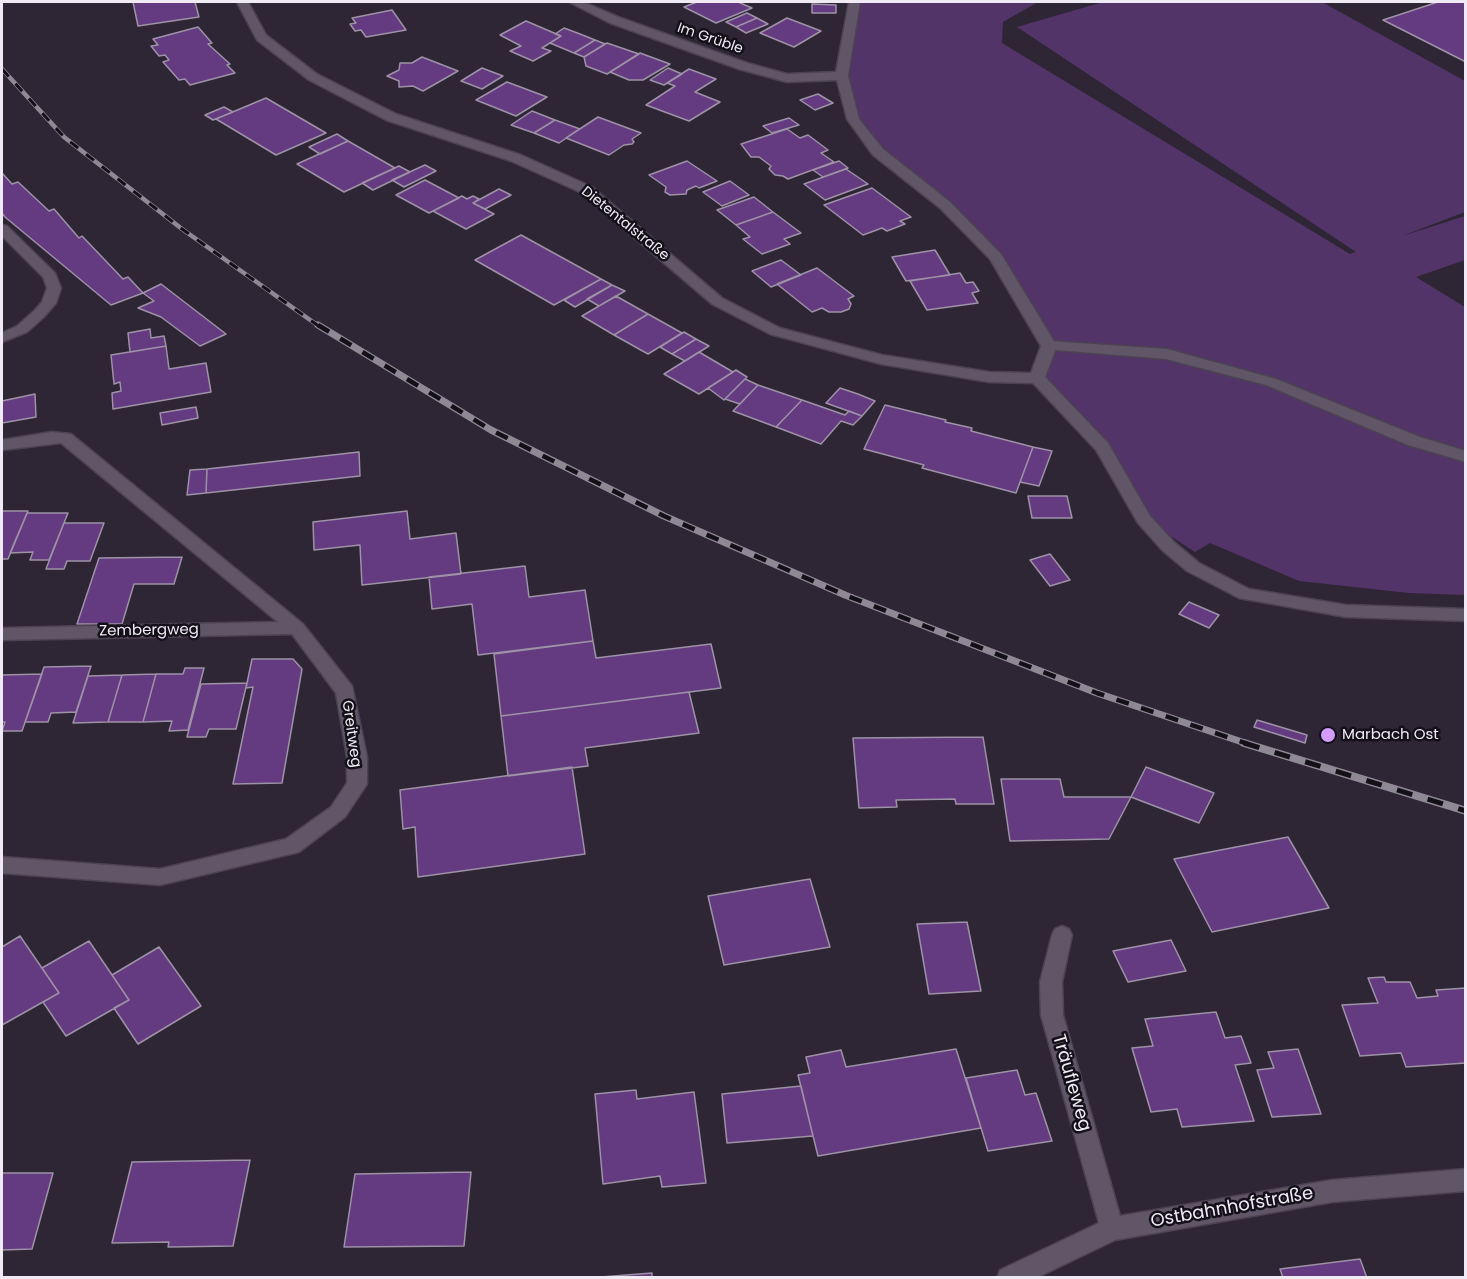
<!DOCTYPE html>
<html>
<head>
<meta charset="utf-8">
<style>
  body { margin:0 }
  #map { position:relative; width:1467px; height:1279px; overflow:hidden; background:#2e2535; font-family:Poppins,sans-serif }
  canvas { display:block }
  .frame { position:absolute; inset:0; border:3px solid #f0eaf5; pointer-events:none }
</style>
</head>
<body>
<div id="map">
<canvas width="1467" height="1279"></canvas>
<div class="frame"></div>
</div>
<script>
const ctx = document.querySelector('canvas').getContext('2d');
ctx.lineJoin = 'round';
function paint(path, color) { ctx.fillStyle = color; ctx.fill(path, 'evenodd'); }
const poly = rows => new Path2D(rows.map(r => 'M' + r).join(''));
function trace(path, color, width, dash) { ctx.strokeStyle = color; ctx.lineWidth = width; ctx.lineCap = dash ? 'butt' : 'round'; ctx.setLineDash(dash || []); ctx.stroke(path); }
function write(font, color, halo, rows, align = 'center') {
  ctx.font = font + ' Poppins,sans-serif'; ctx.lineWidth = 5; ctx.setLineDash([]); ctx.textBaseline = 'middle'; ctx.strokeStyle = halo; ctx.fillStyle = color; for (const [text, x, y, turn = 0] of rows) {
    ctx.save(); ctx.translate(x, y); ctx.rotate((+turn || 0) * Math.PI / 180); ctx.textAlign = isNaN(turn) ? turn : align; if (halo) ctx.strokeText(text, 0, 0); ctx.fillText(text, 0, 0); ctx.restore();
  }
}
const green = poly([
  [855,2,1038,2,1003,22,1002,43,1350,254,1356,252,1017,27,1103,2,1322,2,1465,81,1465,212,1402,236,1465,216,1465,260,1416,277,1465,307,1465,595,1409,593,1299,581,1210,543,1195,552,1144,519,1102,447,1037,378,1049,346,996,257,878,152,853,119,842,76]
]);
const building = poly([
  [133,2,195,2,199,17,138,26,133,2],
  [697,2,738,2,752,8,716,23,684,7,697,2],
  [1438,2,1466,2,1466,62,1383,20,1438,2],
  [812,4,836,5,836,13,812,13,812,4],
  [392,10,406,30,366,37,361,30,355,31,350,24,356,23,352,18,392,10],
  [747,13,757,18,736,27,726,22,747,13],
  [757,18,768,24,746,33,736,27,757,18],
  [787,18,821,31,794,47,760,33,787,18],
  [526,21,561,36,542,48,551,51,533,61,510,51,521,46,500,35,526,21],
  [198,27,212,43,208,44,230,64,227,65,235,73,190,85,185,79,179,80,163,62,169,60,165,55,159,56,151,46,158,45,153,39,198,27],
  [564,28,580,34,595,40,574,53,550,43,561,36,555,34,564,28],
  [595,40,605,44,584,57,574,53,595,40],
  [607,43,639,54,607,74,586,66,584,57,607,43],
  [640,53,670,64,643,80,629,80,610,72,640,53],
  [422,57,458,71,423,91,413,86,399,87,399,81,387,76,399,70,400,63,412,63,422,57],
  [482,68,503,76,482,89,461,81,482,68],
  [668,68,682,74,664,85,650,80,668,68],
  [689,69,716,79,695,92,720,102,689,121,646,105,675,86,667,83,689,69],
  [507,82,547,97,516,116,476,100,507,82],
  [818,94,833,103,815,110,800,100,818,94],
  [266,98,326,133,276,155,216,119,266,98],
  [224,107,233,112,213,120,205,115,224,107],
  [532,111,555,120,534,133,511,125,532,111],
  [598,117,641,133,632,139,634,142,632,144,624,145,609,155,566,138,598,117],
  [789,118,799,125,772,133,763,126,789,118],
  [555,120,580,129,559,143,534,133,555,120],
  [787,129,800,138,808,135,828,150,821,153,834,162,788,179,783,176,775,175,769,169,771,166,759,157,751,157,741,144,787,129],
  [337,134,348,141,320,154,309,147,337,134],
  [348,141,395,168,344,192,297,164,348,141],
  [687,161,717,181,699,188,696,186,687,190,686,194,670,195,665,192,666,187,649,175,687,161],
  [839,161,848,168,823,177,813,170,839,161],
  [425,165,436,171,404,187,392,180,425,165],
  [399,166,410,172,373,190,362,183,399,166],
  [846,169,868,184,825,200,804,184,846,169],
  [2,173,12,184,18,182,49,211,54,209,79,238,82,236,123,279,128,277,143,293,111,305,5,217,2,213,2,173],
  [425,180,459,198,429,213,396,195,425,180],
  [730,181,749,195,722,206,703,192,730,181],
  [872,188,911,217,900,221,905,224,887,231,882,228,863,235,824,205,872,188],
  [499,189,511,195,485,209,473,203,499,189],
  [462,196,467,199,473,196,479,199,473,203,494,214,466,229,433,211,462,196],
  [754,197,773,212,736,225,717,210,754,197],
  [773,212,801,233,784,239,790,244,762,254,743,239,750,237,736,225,773,212],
  [521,235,601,279,554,305,475,260,521,235],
  [935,250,950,275,906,281,892,257,935,250],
  [781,260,801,275,771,287,752,271,781,260],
  [817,268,854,296,848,299,851,304,849,309,841,312,829,312,822,308,812,312,777,284,817,268],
  [960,273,966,283,973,282,979,291,972,293,978,303,927,310,910,281,960,273],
  [601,279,612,285,575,307,564,300,601,279],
  [161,284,226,334,200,346,161,317,138,308,154,301,143,293,161,284],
  [612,285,625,291,599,306,587,299,612,285],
  [616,296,648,314,614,335,582,316,616,296],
  [648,314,682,333,648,354,614,335,648,314],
  [150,329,151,338,164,336,166,346,130,352,128,333,150,329],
  [684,332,696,339,672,354,660,347,684,332],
  [696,339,709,346,685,361,672,354,696,339],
  [166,346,169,369,206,363,211,392,113,409,112,393,121,391,120,382,114,384,111,355,166,346],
  [699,352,733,372,699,394,664,374,699,352],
  [736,370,747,377,724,400,708,388,736,370],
  [745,379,758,385,740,404,725,399,745,379],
  [758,385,802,400,776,427,733,411,758,385],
  [840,388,858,394,875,401,862,416,826,403,840,388],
  [35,394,36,417,2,423,2,401,35,394],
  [802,400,845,415,849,411,862,416,853,425,841,421,821,444,776,427,802,400],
  [885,405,946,420,945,422,972,428,971,431,1033,447,1016,493,922,468,924,465,864,449,885,405],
  [196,407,198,418,162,425,160,413,196,407],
  [1033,447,1052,451,1039,486,1020,482,1033,447],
  [359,452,360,476,206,493,207,469,359,452],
  [207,469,206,493,187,495,190,470,207,469],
  [1028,496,1067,496,1072,518,1032,518,1028,496],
  [2,511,28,511,8,559,2,559,2,511],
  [407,511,410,539,456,533,461,574,362,585,360,545,314,550,313,522,407,511],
  [27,513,68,513,49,560,30,560,33,552,10,553,27,513],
  [64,523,104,523,90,561,67,561,64,569,46,569,64,523],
  [1050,554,1070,580,1050,586,1030,560,1050,554],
  [182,557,174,584,134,584,122,624,77,624,99,558,182,557],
  [525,566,529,597,585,590,593,641,478,655,472,604,432,609,429,577,525,566],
  [1189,602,1219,615,1209,628,1179,614,1189,602],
  [593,641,596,658,711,644,721,688,501,716,494,654,593,641],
  [252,659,293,659,302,669,282,783,233,784,253,687,246,688,252,659],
  [91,666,76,712,51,713,48,722,25,722,44,667,91,666],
  [185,668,204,668,188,730,169,731,172,721,143,722,156,674,183,674,185,668],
  [42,674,22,731,2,731,5,722,2,722,2,675,42,674],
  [156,674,143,722,108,722,122,675,156,674],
  [122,675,108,722,73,723,88,676,122,675],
  [247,683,236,729,209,729,206,737,187,737,201,684,247,683],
  [689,692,699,733,585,748,588,766,508,776,501,716,689,692],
  [1257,720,1307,735,1305,743,1254,727,1257,720],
  [983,737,994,804,956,804,955,799,896,800,897,807,859,808,853,738,983,737],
  [572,767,585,854,418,877,415,827,403,829,400,790,572,767],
  [1146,767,1214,793,1199,823,1131,797,1146,767],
  [1001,779,1060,779,1064,797,1131,797,1109,839,1010,841,1001,779],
  [1288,837,1329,908,1212,932,1174,859,1288,837],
  [810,879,830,947,724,965,708,896,810,879],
  [967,922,981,991,929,994,917,924,967,922],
  [20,936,59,993,2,1025,2,947,20,936],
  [1171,940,1186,971,1128,982,1113,951,1171,940],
  [89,941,129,1000,66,1036,43,1002,59,993,42,968,89,941],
  [159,947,201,1006,138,1044,114,1008,129,1000,112,975,159,947],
  [1384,977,1386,982,1410,982,1417,998,1438,996,1436,990,1466,988,1466,1063,1406,1067,1401,1053,1360,1056,1342,1005,1378,1003,1368,978,1384,977],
  [1216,1012,1225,1038,1241,1036,1251,1063,1235,1065,1254,1121,1182,1127,1177,1109,1151,1112,1132,1048,1153,1046,1145,1019,1216,1012],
  [956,1049,981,1128,818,1156,798,1075,810,1073,806,1057,841,1050,846,1067,956,1049],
  [1298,1049,1321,1114,1272,1117,1257,1070,1274,1068,1268,1052,1298,1049],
  [1017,1070,1025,1095,1036,1093,1052,1141,988,1151,966,1078,1017,1070],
  [801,1086,813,1136,727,1143,722,1094,801,1086],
  [636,1090,637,1099,694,1092,706,1183,662,1187,660,1176,603,1184,595,1094,636,1090],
  [250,1160,233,1246,168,1247,169,1242,112,1243,132,1162,250,1160],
  [471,1172,464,1246,344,1247,355,1174,471,1172],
  [2,1173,53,1173,32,1249,2,1250,2,1173],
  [1360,1259,1367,1278,1283,1278,1280,1269,1360,1259],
  [652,1273,652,1278,588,1278,652,1273]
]);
const lane = poly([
  [1049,341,1167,349,1276,379,1420,437,1466,451,1466,462,1408,445,1266,385,1166,359,1044,349,1041,346,1044,343,1049,341]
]);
const street = poly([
  [237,2,248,2,266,35,317,74,396,114,521,155,592,187,722,298,780,328,882,355,989,372,1031,373,1041,346,990,259,940,208,873,155,847,119,837,80,787,82,739,69,610,23,569,2,583,2,618,17,747,63,787,74,836,72,849,2,860,2,848,76,859,119,883,149,950,202,1001,254,1057,346,1045,377,1108,443,1150,516,1174,542,1199,563,1249,589,1346,605,1466,609,1466,621,1346,617,1239,598,1187,571,1162,550,1138,523,1096,450,1033,383,989,382,881,364,770,334,712,304,582,193,511,161,386,120,309,80,257,40,237,2],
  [2,225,7,226,55,273,61,288,56,303,44,317,27,332,2,342,2,333,17,326,34,311,42,302,47,288,43,277,2,236,2,225],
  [52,432,71,434,303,624,352,686,367,757,367,784,345,817,299,852,160,885,2,873,2,857,160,869,286,839,331,807,347,783,347,757,336,693,292,634,2,640,2,628,278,622,61,443,2,450,2,440,52,432],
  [1062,926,1069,929,1072,935,1062,982,1063,1015,1120,1216,1332,1180,1466,1169,1466,1191,1332,1202,1115,1240,1036,1278,997,1278,1000,1270,1099,1223,1041,1015,1040,982,1052,935,1055,929,1062,926]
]);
const railFar2 = poly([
  [2,69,64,137,182,229,320,327]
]);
const railFar1 = poly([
  [318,325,491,430,664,516,845,595,1097,693,1248,744]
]);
const rail = poly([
  [1244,743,1466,811]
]);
const markers = [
  [1328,735,8,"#d49cfc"]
];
const farStreetnames = [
  ["Im Grüble",710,39,19],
  ["Dietentalstraße",625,224,39]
];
const streetNames = [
  ["Zembergweg",149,631,-1],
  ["Greitweg",351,734,82]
];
const poiNames = [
  ["Marbach Ost",1342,735]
];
const nearStreetnames = [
  ["Träufleweg",1071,1083,74],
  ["Ostbahnhofstraße",1232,1208,-10]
];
paint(green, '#533468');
paint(building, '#643a80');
trace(building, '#9d92a6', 1.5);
trace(lane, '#4b4351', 3);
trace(street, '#4b4351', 3);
paint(lane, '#605668');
paint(street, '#605668');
trace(railFar2, '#8f8895', 4.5);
trace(railFar1, '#8f8895', 7);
trace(rail, '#8f8895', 8);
trace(railFar2, '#141018', 3, [10]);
trace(railFar1, '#141018', 4.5, [13]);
trace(rail, '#141018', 5, [16]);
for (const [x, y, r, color] of markers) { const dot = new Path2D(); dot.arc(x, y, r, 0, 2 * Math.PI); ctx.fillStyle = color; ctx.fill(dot); trace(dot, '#141018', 2); }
write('14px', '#f0eaf5', '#141018', farStreetnames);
write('15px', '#f0eaf5', '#141018', streetNames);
write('15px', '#f0eaf5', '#141018', poiNames, 'left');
write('18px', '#f0eaf5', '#141018', nearStreetnames);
</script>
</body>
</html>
